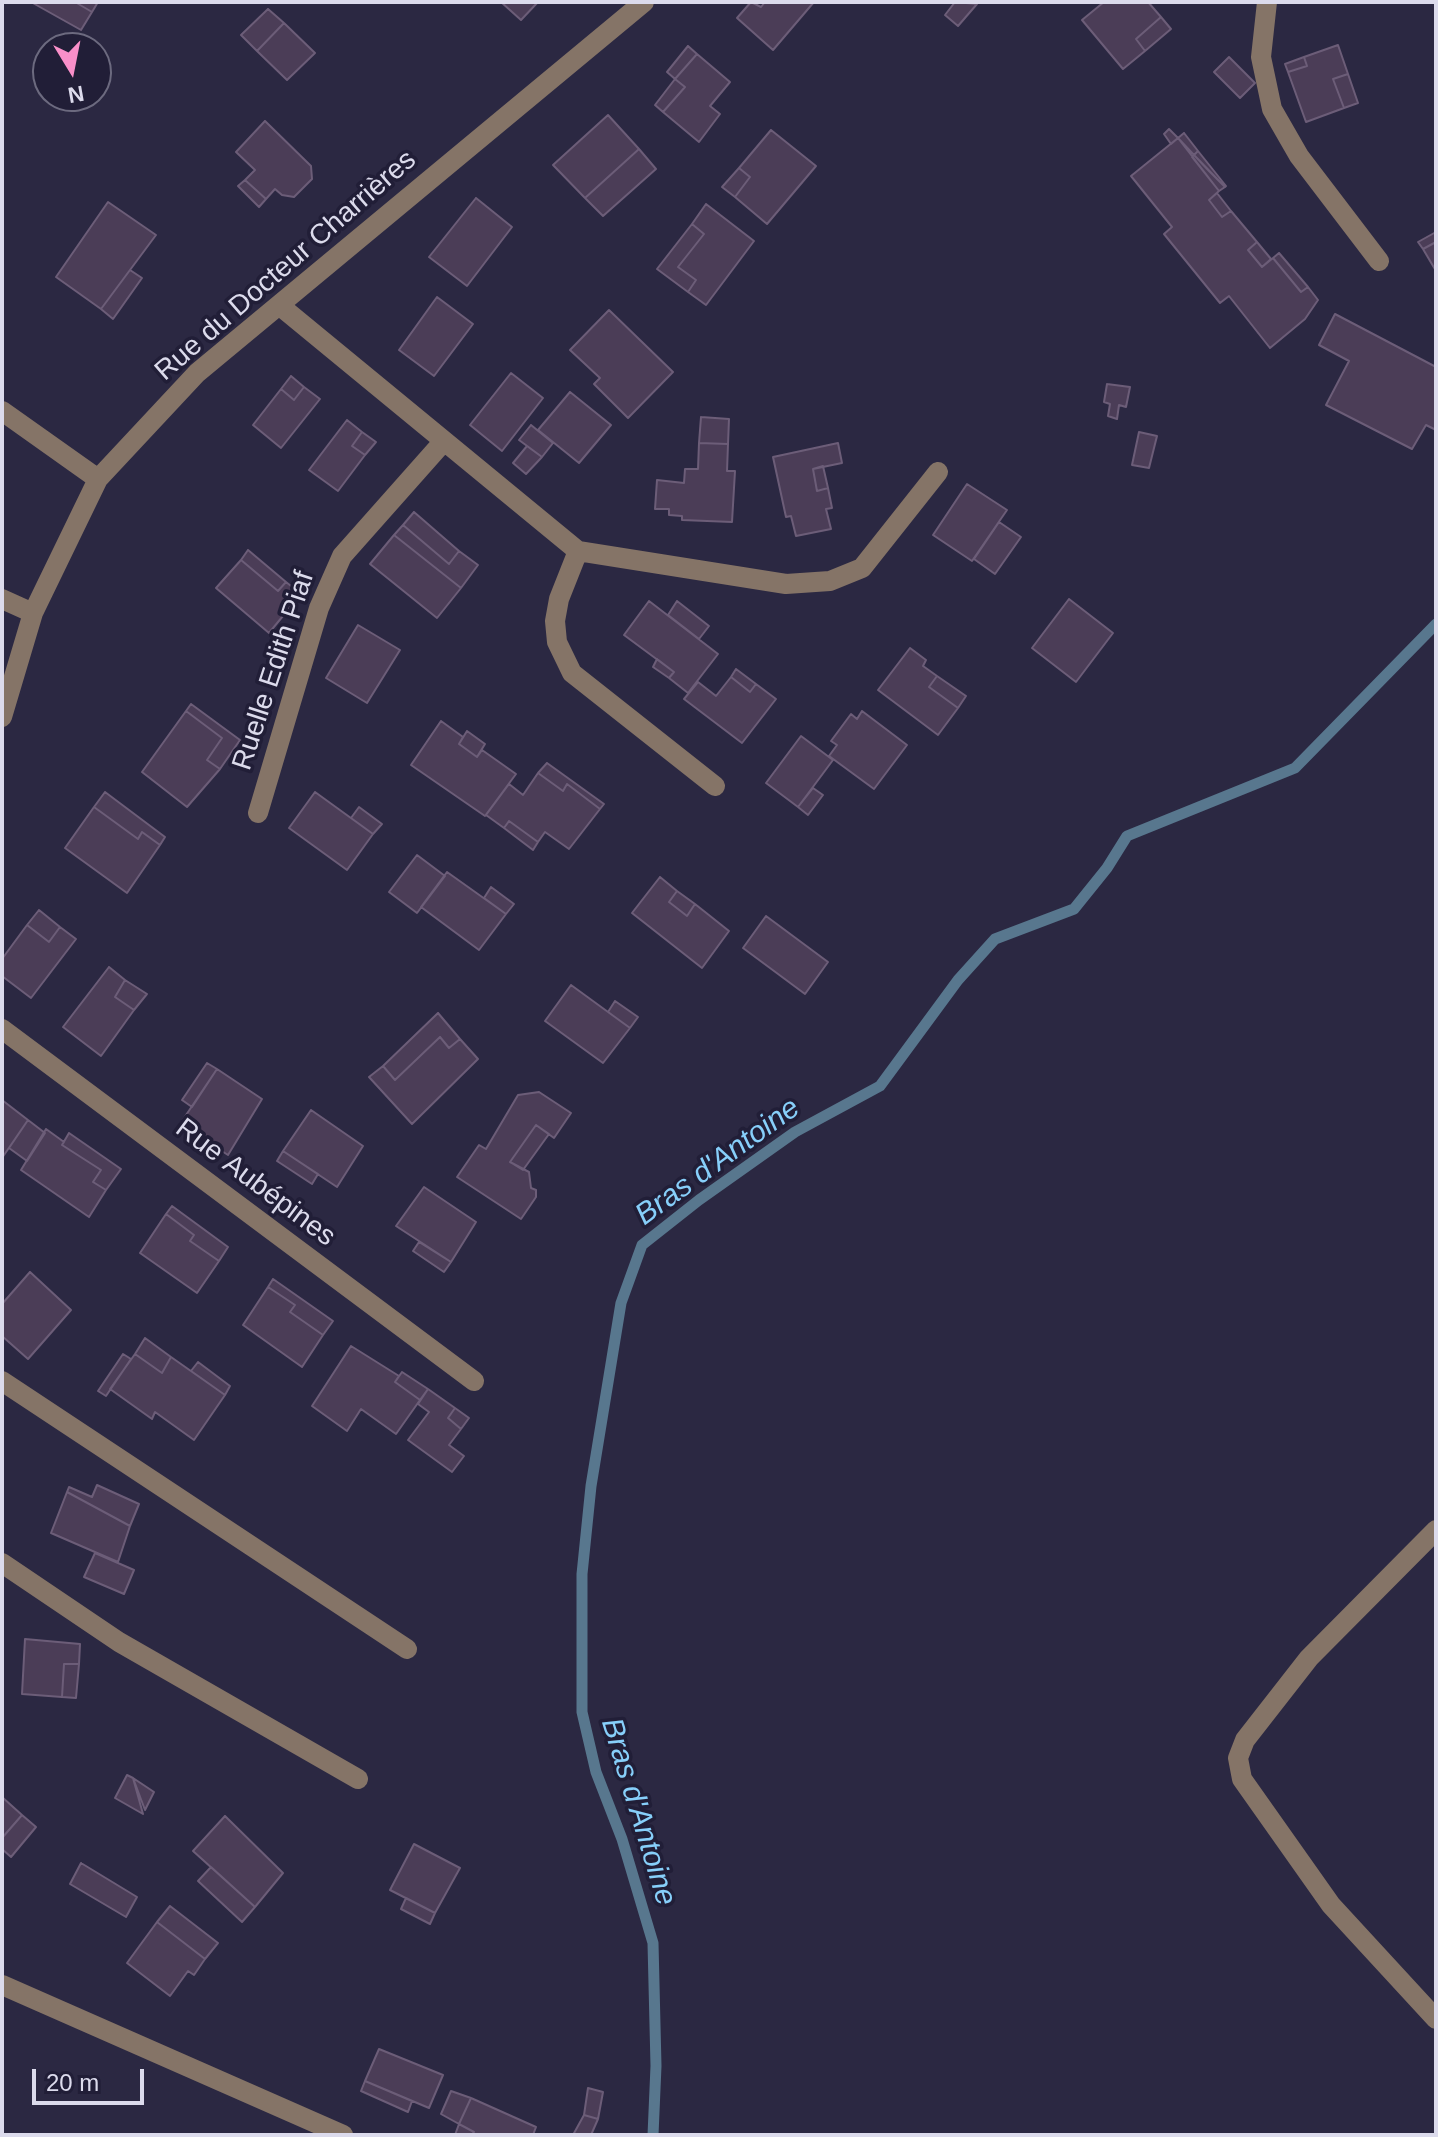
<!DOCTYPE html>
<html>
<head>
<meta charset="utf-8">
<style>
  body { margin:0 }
  #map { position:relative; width:1438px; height:2137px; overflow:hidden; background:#2b2842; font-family:Helvetica,sans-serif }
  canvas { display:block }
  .frame { position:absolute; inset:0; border:4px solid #dcdbec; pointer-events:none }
  .north { position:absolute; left:32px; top:32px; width:80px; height:80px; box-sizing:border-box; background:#211e37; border:2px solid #6c6a7f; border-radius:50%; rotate:170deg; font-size:22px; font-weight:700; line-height:32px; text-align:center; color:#dcdbec }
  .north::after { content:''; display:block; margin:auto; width:28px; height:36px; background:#f98fc9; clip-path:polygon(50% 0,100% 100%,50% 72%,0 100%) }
  .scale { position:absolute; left:32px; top:2069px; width:112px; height:36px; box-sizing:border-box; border:4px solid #dcdbec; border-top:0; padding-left:10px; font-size:24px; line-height:28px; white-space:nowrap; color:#dcdbec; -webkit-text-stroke:6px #211e37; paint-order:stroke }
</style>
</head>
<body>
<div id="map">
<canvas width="1438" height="2137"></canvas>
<div class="frame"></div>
<div class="north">N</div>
<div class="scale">20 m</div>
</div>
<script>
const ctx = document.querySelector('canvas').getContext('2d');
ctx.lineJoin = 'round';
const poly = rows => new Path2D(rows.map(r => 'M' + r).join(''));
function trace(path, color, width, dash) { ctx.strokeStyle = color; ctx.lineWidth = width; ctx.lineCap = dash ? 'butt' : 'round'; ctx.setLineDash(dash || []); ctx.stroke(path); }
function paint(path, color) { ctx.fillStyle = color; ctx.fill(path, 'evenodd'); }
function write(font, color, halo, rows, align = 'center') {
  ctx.font = font + ' Helvetica,sans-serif'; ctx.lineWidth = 7; ctx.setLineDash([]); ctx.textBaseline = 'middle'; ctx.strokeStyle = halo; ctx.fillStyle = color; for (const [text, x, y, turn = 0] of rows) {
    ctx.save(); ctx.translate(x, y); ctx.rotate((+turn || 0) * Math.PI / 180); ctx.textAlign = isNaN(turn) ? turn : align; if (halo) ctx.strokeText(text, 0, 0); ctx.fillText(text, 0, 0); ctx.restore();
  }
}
const stream = poly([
  [653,2135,656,2066,653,1943,622,1839,596,1772,582,1712,582,1574,591,1486,621,1303,642,1245,699,1200,795,1132,880,1086,958,980,995,939,1074,909,1107,868,1127,836,1295,768,1436,624]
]);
const building = poly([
  [31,2,75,2,92,12,81,30,31,2],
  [75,2,98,2,92,12,75,2],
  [501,2,538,2,521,20,501,2],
  [751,2,761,7,765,2,814,2,773,50,737,18,751,2],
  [955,2,977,4,958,26,945,15,955,2],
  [1104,2,1148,2,1161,17,1136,39,1145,51,1123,69,1082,20,1104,2],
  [268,9,284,23,257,51,241,35,268,9],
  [1161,17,1171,29,1145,51,1136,39,1161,17],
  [284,23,315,53,287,80,257,51,284,23],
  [1338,45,1348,74,1333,79,1344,108,1306,122,1288,72,1307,66,1304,57,1338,45],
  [688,46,697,54,675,79,667,72,688,46],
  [697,54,730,82,710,106,720,114,699,142,663,112,685,87,675,79,697,54],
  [1229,57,1255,83,1240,98,1214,72,1229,57],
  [1304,57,1307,66,1288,72,1285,64,1304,57],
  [1348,74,1358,103,1344,108,1333,79,1348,74],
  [675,79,685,87,663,112,655,105,675,79],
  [608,115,639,149,585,198,553,165,608,115],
  [265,121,311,166,312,179,294,197,282,195,275,189,266,199,245,180,255,170,236,152,265,121],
  [1169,129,1178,138,1171,144,1164,134,1169,129],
  [771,130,816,166,767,224,735,197,750,177,739,168,771,130],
  [1184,133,1198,151,1194,155,1178,138,1184,133],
  [1178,138,1219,191,1209,200,1222,217,1231,211,1257,242,1248,250,1262,267,1273,258,1301,292,1308,287,1318,300,1305,319,1270,348,1229,296,1220,303,1164,234,1172,227,1131,176,1178,138],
  [639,149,656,169,603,216,585,198,639,149],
  [1198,151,1226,186,1225,187,1194,155,1198,151],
  [1194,155,1209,171,1225,187,1219,191,1192,157,1194,155],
  [739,168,750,177,735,197,722,187,739,168],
  [245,180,266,199,259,207,238,186,245,180],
  [1217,193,1231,211,1222,217,1209,200,1217,193],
  [476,198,512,227,467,286,429,257,476,198],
  [108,202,156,235,101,309,56,277,108,202],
  [706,204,754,241,706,305,688,292,696,280,678,267,704,234,692,224,706,204],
  [692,224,704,234,678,267,696,280,688,292,657,269,692,224],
  [1436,232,1436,242,1423,249,1418,242,1436,232],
  [1257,242,1271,259,1262,267,1248,250,1257,242],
  [1436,242,1436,271,1423,249,1436,242],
  [1279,253,1308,287,1301,292,1273,258,1279,253],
  [130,270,142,278,113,319,101,309,130,270],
  [437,297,473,324,434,376,399,350,437,297],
  [609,310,673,372,628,418,594,384,600,378,570,350,609,310],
  [1335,314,1436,367,1436,430,1426,425,1412,449,1326,405,1349,361,1319,345,1335,314],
  [511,373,543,398,502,451,470,425,511,373],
  [291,376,304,387,294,400,281,389,291,376],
  [1107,384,1130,387,1126,407,1119,405,1117,419,1108,416,1110,404,1104,402,1107,384],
  [304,387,320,399,281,448,253,425,281,389,294,400,304,387],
  [570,392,611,425,579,463,538,430,570,392],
  [701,417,729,419,728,444,699,443,701,417],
  [347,420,362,432,352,446,365,455,338,491,309,470,347,420],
  [531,425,553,443,542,457,519,440,531,425],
  [362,432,376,442,365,455,352,446,362,432],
  [1139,432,1157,436,1149,468,1132,465,1139,432],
  [699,443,728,444,727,471,735,471,732,522,682,520,682,516,669,515,669,509,655,509,657,480,684,483,685,469,698,469,699,443],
  [838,443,842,463,813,469,817,491,828,488,832,508,826,509,831,529,796,536,791,516,786,517,773,457,838,443],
  [527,446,542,457,526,474,513,463,527,446],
  [823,466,828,488,817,491,813,469,823,466],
  [967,484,1007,510,972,561,933,535,967,484],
  [414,512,459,551,449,564,403,525,414,512],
  [999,522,1021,537,995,574,974,559,999,522],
  [403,525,449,564,459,551,478,565,461,588,394,535,403,525],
  [394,535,461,588,437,618,370,564,394,535],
  [248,550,286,582,278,591,241,560,248,550],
  [241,560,278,591,286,582,301,594,269,633,216,588,241,560],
  [1069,599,1113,633,1076,682,1032,648,1069,599],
  [649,601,718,654,688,693,669,678,674,672,624,635,649,601],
  [677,601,709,626,699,639,668,615,677,601],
  [358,625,400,650,367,703,326,678,358,625],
  [910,648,926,660,923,666,937,676,929,687,958,708,938,735,878,690,910,648],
  [657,659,674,672,669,678,653,667,657,659],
  [736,669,756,684,750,692,731,677,736,669],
  [937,676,966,696,958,708,929,687,937,676],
  [731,677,750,692,756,684,776,699,742,743,684,699,698,682,716,696,731,677],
  [191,704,240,740,220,769,207,760,222,738,186,711,191,704],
  [186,711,222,738,207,760,220,769,187,807,142,772,186,711],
  [862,711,907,745,874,789,829,756,837,745,831,741,851,714,857,719,862,711],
  [441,721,463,737,459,744,477,757,482,750,516,774,485,816,411,765,441,721],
  [467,731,485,744,477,757,459,744,467,731],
  [801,736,833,760,798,807,766,783,801,736],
  [547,763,604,804,600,809,567,784,563,791,538,773,547,763],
  [538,773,563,791,567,784,600,809,569,849,545,832,538,842,509,821,504,828,486,815,509,784,523,795,538,773],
  [813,788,823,795,808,815,798,807,813,788],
  [105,792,165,837,160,845,142,832,138,839,94,807,105,792],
  [315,792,373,834,347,870,289,828,315,792],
  [94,807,138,839,142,832,160,845,127,893,65,848,94,807],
  [359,807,382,824,373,834,351,818,359,807],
  [509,821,538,842,533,850,504,828,509,821],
  [417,855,445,876,417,913,389,892,417,855],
  [447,872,506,914,479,950,421,907,447,872],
  [660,877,677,891,669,902,687,916,695,904,729,931,702,968,632,913,660,877],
  [491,887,514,904,506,914,484,898,491,887],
  [677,891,695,904,687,916,669,902,677,891],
  [39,910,60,927,49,942,27,925,39,910],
  [766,916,828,962,805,994,743,948,766,916],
  [27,925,49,942,60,927,76,939,31,998,2,976,2,959,27,925],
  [109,967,125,980,115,997,134,1010,101,1056,63,1027,109,967],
  [125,980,147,994,134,1010,115,997,125,980],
  [571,985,630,1028,603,1063,545,1021,571,985],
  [615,1001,638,1017,630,1028,608,1012,615,1001],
  [438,1013,460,1039,449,1048,440,1037,395,1080,383,1066,438,1013],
  [440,1037,449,1048,460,1039,478,1059,412,1124,369,1077,383,1066,395,1080,440,1037],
  [207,1063,217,1069,192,1107,182,1100,207,1063],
  [217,1069,262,1099,228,1155,180,1124,217,1069],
  [539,1092,571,1113,554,1138,536,1125,510,1162,529,1172,531,1188,536,1190,536,1197,521,1219,457,1177,479,1145,486,1149,518,1095,539,1092],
  [2,1100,28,1120,2,1158,2,1100],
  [311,1110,363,1146,337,1187,283,1151,311,1110],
  [28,1120,45,1133,27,1161,9,1148,28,1120],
  [536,1125,549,1134,523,1170,510,1162,536,1125],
  [46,1129,64,1142,62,1145,101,1170,93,1182,106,1190,89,1217,21,1170,46,1129],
  [69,1133,121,1169,106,1190,93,1182,101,1170,62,1145,69,1133],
  [283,1151,318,1174,312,1184,277,1161,283,1151],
  [424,1187,476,1222,451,1262,396,1226,424,1187],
  [172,1206,228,1247,219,1261,190,1241,194,1235,166,1214,172,1206],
  [166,1214,194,1235,190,1241,219,1261,197,1293,140,1253,166,1214],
  [419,1242,451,1262,444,1272,413,1251,419,1242],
  [30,1272,71,1310,28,1359,2,1336,2,1304,30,1272],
  [273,1279,333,1321,323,1335,290,1312,295,1305,268,1287,273,1279],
  [268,1287,295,1305,290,1312,323,1335,302,1367,243,1325,268,1287],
  [145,1338,171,1357,162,1373,135,1354,145,1338],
  [351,1346,399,1376,395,1382,420,1400,396,1434,361,1409,347,1431,312,1406,351,1346],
  [123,1354,131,1359,106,1396,98,1391,123,1354],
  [135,1354,162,1373,171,1357,225,1395,194,1440,155,1412,152,1419,110,1389,135,1354],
  [198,1362,230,1386,225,1395,191,1371,198,1362],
  [402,1372,428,1389,420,1400,395,1382,402,1372],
  [428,1389,455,1408,448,1418,461,1429,449,1445,464,1456,452,1472,408,1440,429,1412,418,1404,428,1389],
  [455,1408,469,1418,461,1429,448,1418,455,1408],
  [97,1485,139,1504,130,1526,67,1492,69,1487,92,1497,97,1485],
  [67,1492,130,1526,118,1562,51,1533,67,1492],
  [95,1553,134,1570,124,1594,84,1577,95,1553],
  [25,1639,80,1644,79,1664,64,1664,62,1697,22,1694,25,1639],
  [64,1664,79,1664,76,1698,62,1697,64,1664],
  [127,1775,133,1778,143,1814,115,1798,127,1775],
  [133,1778,154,1792,145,1810,133,1778],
  [2,1797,22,1815,2,1838,2,1797],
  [22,1815,36,1827,11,1857,2,1849,2,1838,22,1815],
  [225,1816,283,1873,255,1907,193,1851,225,1816],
  [414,1844,460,1868,435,1913,390,1890,414,1844],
  [81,1863,137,1897,126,1917,70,1884,81,1863],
  [211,1867,255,1907,242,1922,198,1881,211,1867],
  [406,1898,435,1913,430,1924,401,1909,406,1898],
  [170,1906,218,1943,205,1959,157,1922,170,1906],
  [157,1922,205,1959,194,1975,188,1971,170,1996,127,1963,157,1922],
  [379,2049,443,2075,429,2108,365,2081,379,2049],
  [365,2081,412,2101,408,2112,361,2091,365,2081],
  [588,2088,603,2092,598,2119,584,2115,588,2088],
  [451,2091,471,2098,459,2124,441,2114,451,2091],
  [471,2098,536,2127,533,2135,472,2135,474,2132,459,2124,471,2098],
  [584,2115,598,2119,591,2135,573,2135,584,2115],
  [459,2124,474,2132,472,2135,455,2135,459,2124]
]);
const minor = poly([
  [1267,2,1261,57,1272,109,1299,156,1379,261],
  [279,305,578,551,786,584,830,581,862,568,938,472],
  [2,411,98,479],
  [578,551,559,599,555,621,557,642,572,673,715,786],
  [2,599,33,613],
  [2,717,33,613,98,479,197,373,644,2],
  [258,813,319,608,342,556,444,441],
  [2,1029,474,1381],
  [2,1381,407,1649],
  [1436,1530,1309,1658,1245,1740,1238,1758,1242,1779,1331,1905,1436,2019],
  [2,1563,119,1642,358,1779],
  [2,1985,343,2135]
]);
const streetNames = [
  ["Rue du Docteur Charrières",286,266,-41],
  ["Ruelle Edith Piaf",274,671,-72],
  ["Rue Aubépines",255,1183,37]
];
const waterNames = [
  ["Bras d'Antoine",718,1162,-36],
  ["Bras d'Antoine",638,1812,73]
];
trace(stream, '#58778e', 11);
paint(building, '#4b3d57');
trace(building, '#6c5d78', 2);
trace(minor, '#857467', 20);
write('28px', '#dcdbec', '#211e37', streetNames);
write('italic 30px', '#87cffa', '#211e37', waterNames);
</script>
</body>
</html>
